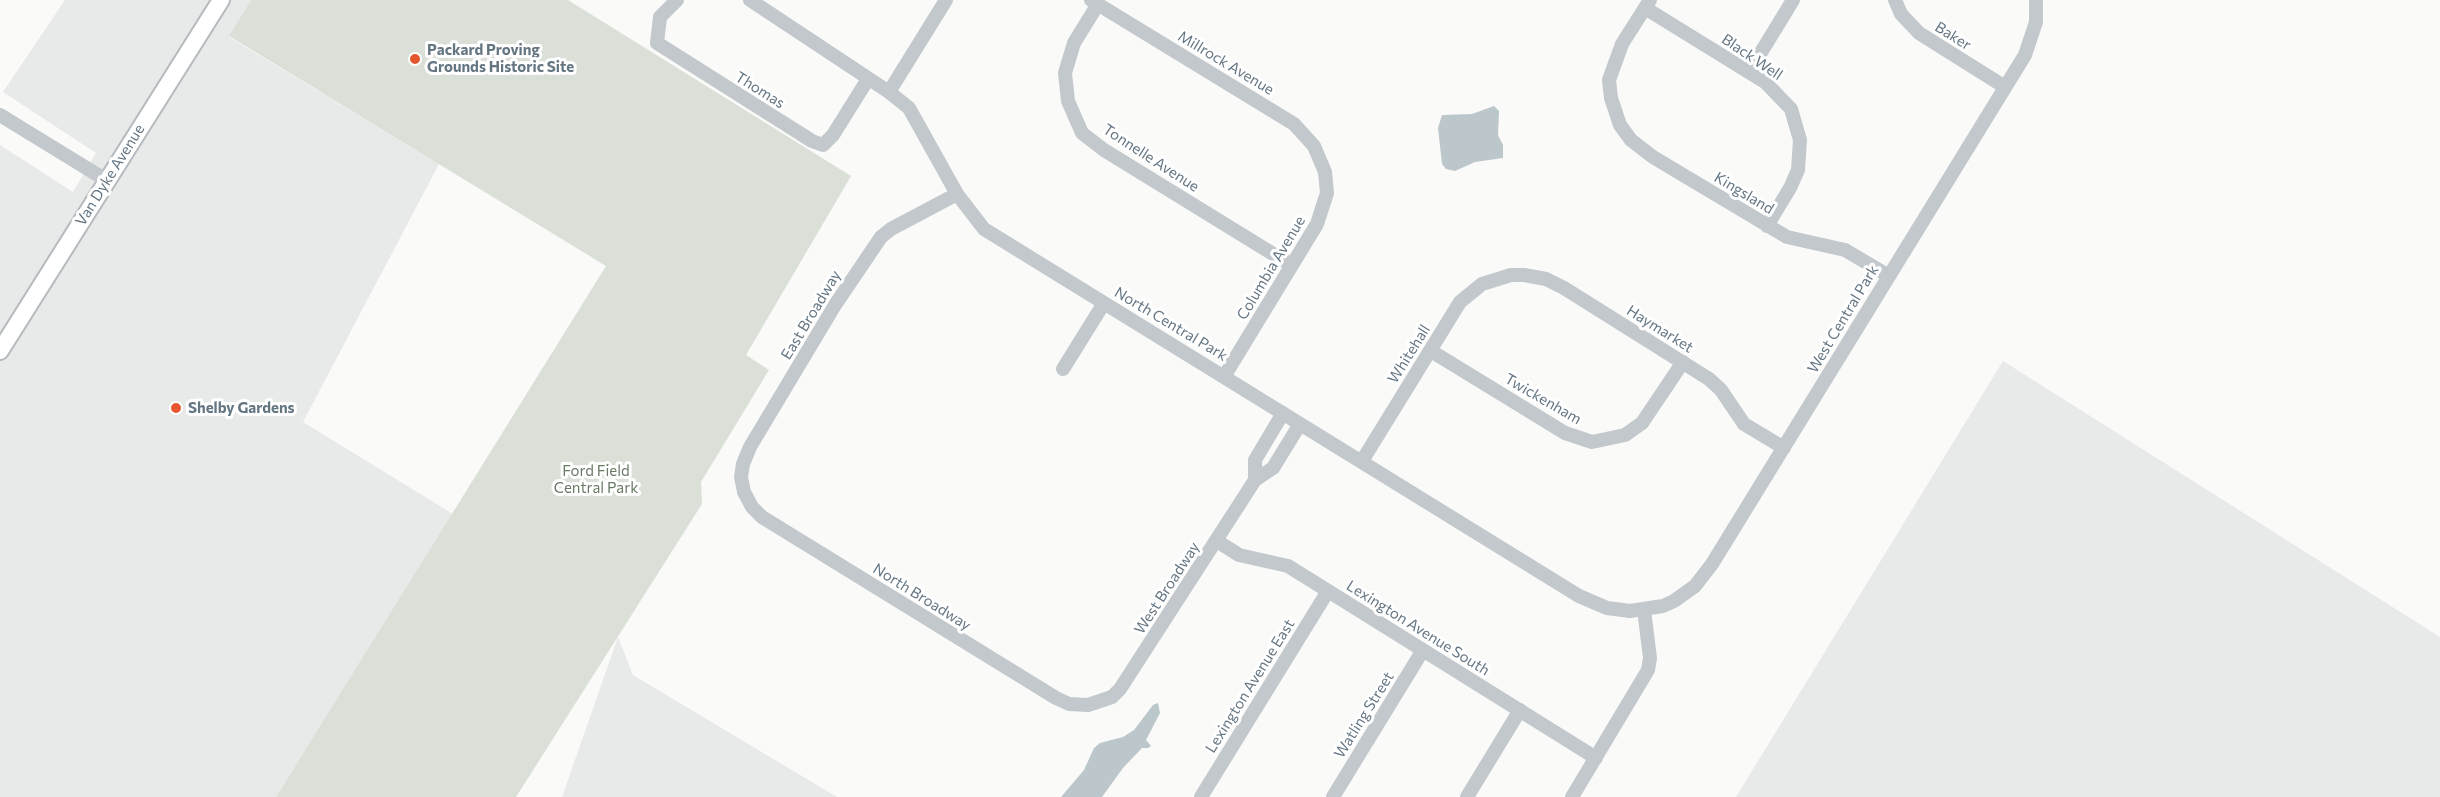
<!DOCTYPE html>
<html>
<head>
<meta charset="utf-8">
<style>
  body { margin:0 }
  canvas { display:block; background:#fafaf8 }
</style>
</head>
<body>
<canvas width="2440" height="797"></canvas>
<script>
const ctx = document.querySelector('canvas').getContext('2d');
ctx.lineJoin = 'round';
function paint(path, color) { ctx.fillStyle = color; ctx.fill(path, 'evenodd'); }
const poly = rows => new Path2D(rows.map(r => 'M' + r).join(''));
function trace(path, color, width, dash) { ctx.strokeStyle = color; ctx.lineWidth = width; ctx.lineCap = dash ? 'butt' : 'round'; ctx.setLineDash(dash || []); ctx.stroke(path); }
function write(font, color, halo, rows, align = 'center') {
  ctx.font = font + ' Commissioner,sans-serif'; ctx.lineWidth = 6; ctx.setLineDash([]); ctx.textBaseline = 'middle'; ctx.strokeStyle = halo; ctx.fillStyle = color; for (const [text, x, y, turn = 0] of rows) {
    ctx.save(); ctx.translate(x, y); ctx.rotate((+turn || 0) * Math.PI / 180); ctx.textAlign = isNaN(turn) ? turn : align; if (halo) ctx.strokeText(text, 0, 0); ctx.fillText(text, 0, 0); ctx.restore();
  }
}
const built = poly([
  [65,0,251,0,229,37,439,164,303,422,453,514,276,797,0,797,0,145,73,192,96,153,3,92],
  [2003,361,2440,637,2440,797,1736,797],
  [618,637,633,675,837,797,562,797]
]);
const green = poly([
  [251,0,568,0,851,176,746,355,769,370,701,482,702,504,516,797,276,797,606,266,229,36]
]);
const water = poly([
  [1494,106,1499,111,1498,135,1503,145,1503,158,1475,162,1455,171,1446,169,1442,164,1438,128,1442,115,1472,114],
  [1158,703,1160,713,1146,740,1151,746,1148,748,1142,748,1123,768,1102,797,1061,797,1084,770,1094,748,1100,743,1123,737,1134,730,1153,705]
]);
const minor = poly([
  [677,0,660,17,657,43,812,141,823,145,833,135,868,79],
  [750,0,889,92,909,108,957,194,984,229,1579,596,1607,608,1630,611,1663,606,1674,601,1695,586,1712,564,2025,55,2036,22,2036,0],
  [1091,0,1294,124,1314,146,1325,172,1327,193,1317,224,1225,375],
  [1650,0,1622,44,1609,80,1611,98,1620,125,1631,140,1653,157,1787,237,1845,250,1889,276],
  [1895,0,1901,14,1919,33,2005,87],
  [1098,4,1074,43,1065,73,1068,101,1082,133,1104,150,1291,265],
  [1645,8,1765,82,1791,109,1800,140,1798,170,1790,188,1767,226],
  [1749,72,1793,0],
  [889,92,946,0],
  [0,115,106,180],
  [957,194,891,229,881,237,835,305,750,447,743,464,741,477,744,492,752,507,762,517,1056,698,1069,704,1088,705,1112,697,1120,689,1255,480,1273,468,1300,424],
  [1431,351,1565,433,1592,442,1625,435,1642,423,1683,362],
  [1063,369,1104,303],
  [1362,461,1460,302,1482,284,1511,275,1524,275,1546,279,1564,288,1709,379,1721,390,1744,424,1784,448],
  [1255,480,1255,460,1283,413],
  [1217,541,1239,555,1288,566,1596,758],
  [1201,797,1328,591],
  [1333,797,1423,650],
  [1467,797,1520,710],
  [1572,797,1648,670,1650,658,1644,610]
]);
const major = poly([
  [0,351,221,0]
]);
const markers = [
  [415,59,6,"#e4572e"],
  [176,408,6,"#e4572e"]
];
const streetNames = [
  ["Baker",1953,36,32],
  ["Black Well",1752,57,34],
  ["Millrock Avenue",1226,63,31],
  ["Thomas",760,90,32],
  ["Tonnelle Avenue",1151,158,33],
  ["Van Dyke Avenue",110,175,-58],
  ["Kingsland",1744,193,31],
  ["Columbia Avenue",1271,268,-59],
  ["East Broadway",811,315,-59],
  ["West Central Park",1843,319,-59],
  ["North Central Park",1171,324,31],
  ["Haymarket",1660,329,32],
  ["Whitehall",1409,354,-58],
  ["Twickenham",1543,399,30],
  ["West Broadway",1167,588,-57],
  ["North Broadway",922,597,32],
  ["Lexington Avenue South",1418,628,32],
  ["Lexington Avenue East",1250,686,-58],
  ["Watling Street",1364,715,-58]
];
const poiNames = [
  ["Packard Proving",427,50],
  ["Grounds Historic Site",427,67],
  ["Shelby Gardens",188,408]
];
const parkNames = [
  ["Ford Field",596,471],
  ["Central Park",596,488]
];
paint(built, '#e8e9e9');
paint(green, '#dadfd7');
paint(water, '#bbc7cb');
trace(major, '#b5babe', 20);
trace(minor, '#c3c8cc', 14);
trace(major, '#fff', 16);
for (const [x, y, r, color] of markers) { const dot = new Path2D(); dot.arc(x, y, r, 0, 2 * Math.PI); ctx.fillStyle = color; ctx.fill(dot); trace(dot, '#fff', 2); }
write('15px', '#657683', '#fff', streetNames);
write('bold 15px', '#657683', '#fff', poiNames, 'left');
write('15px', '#687a64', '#fff', parkNames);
</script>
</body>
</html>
